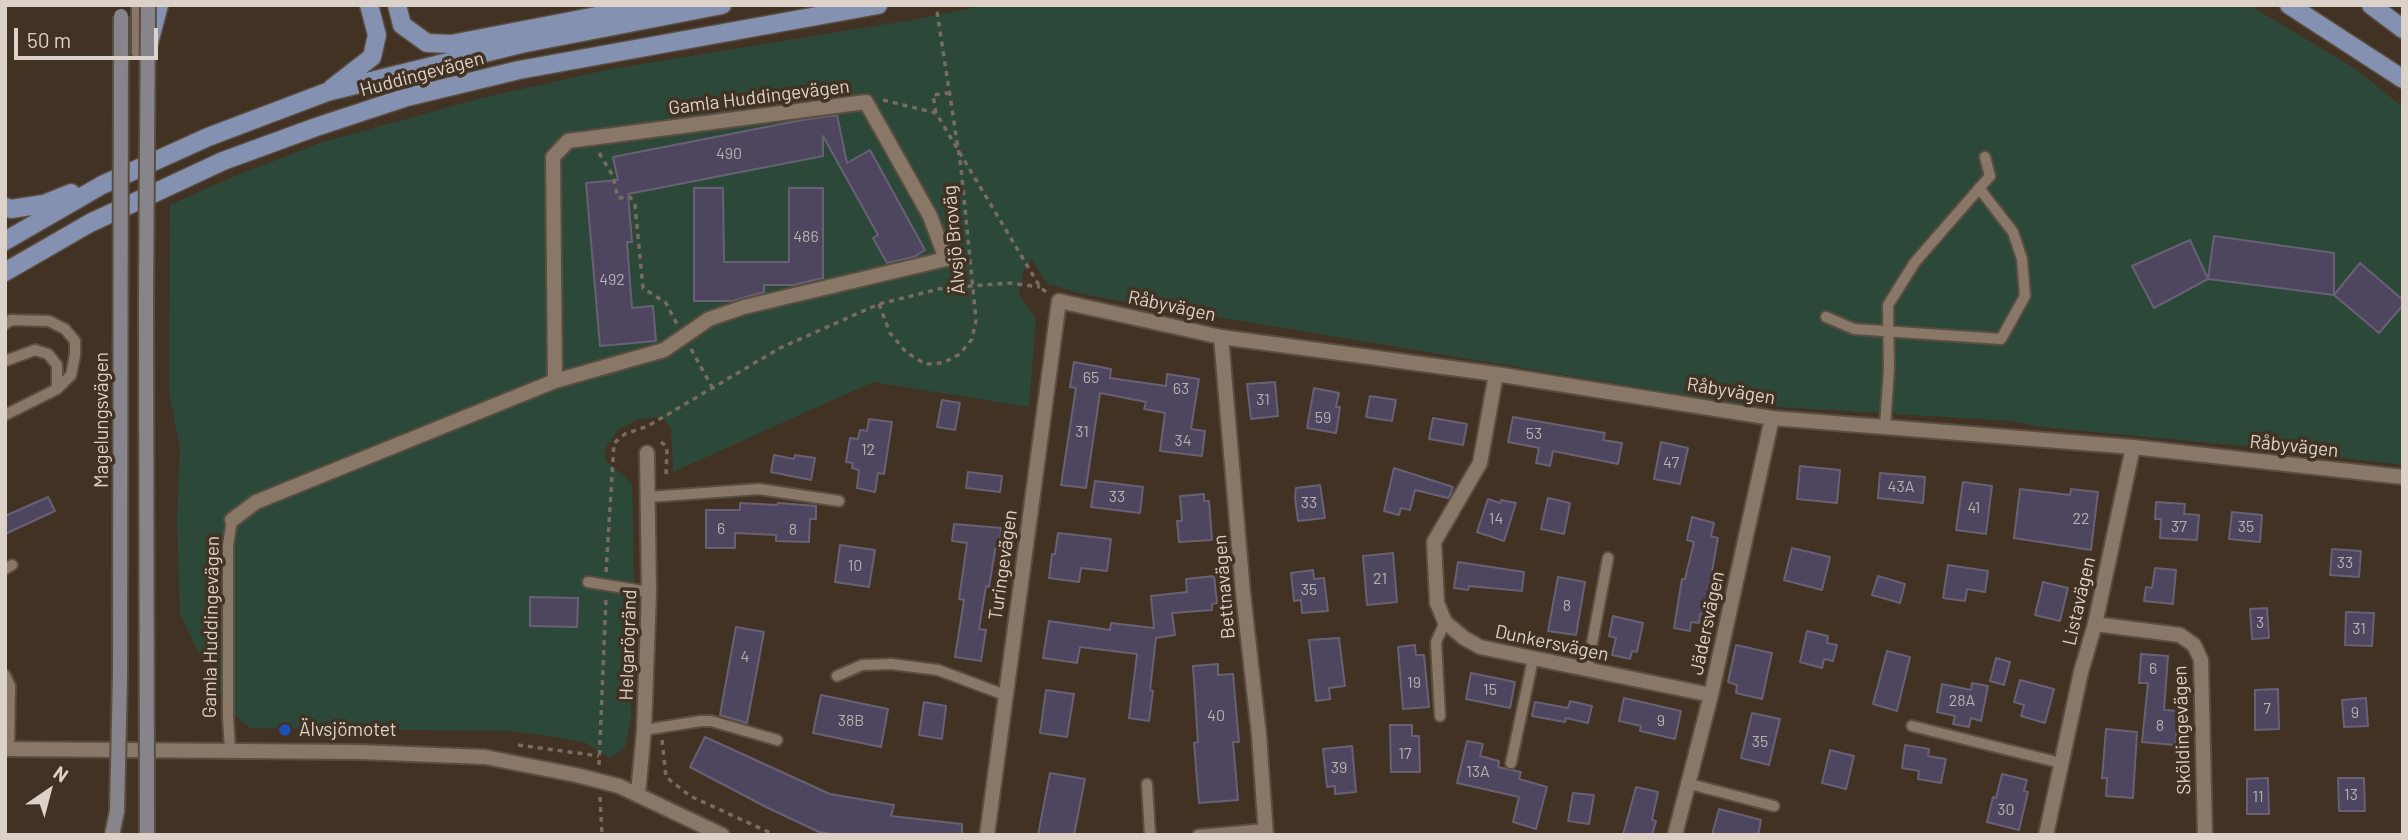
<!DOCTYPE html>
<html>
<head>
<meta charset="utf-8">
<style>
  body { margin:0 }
  #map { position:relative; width:2408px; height:840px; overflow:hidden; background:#423224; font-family:Barlow,sans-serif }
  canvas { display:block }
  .frame { position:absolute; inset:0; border:7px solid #dcd2c9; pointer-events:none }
  .north { position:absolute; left:14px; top:756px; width:70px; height:70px; -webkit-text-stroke:5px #423224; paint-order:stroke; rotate:35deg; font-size:19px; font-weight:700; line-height:28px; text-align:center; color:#dcd2c9 }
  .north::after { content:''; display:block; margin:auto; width:24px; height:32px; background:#dcd2c9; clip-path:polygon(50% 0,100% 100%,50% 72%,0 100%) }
  .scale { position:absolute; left:14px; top:28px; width:144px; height:32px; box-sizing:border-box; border:4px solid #dcd2c9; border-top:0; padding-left:9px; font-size:21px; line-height:24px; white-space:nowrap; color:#dcd2c9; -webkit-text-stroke:5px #423224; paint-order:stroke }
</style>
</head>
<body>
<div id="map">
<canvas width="2408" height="840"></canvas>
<div class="frame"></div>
<div class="north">N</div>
<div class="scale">50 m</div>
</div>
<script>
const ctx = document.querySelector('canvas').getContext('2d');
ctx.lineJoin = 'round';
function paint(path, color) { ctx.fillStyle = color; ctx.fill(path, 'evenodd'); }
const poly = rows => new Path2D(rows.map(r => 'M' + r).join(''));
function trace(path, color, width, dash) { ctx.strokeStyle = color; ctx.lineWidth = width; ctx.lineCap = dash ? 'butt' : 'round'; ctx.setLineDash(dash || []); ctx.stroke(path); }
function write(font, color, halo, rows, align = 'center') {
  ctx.font = font + ' Barlow,sans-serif'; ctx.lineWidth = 7; ctx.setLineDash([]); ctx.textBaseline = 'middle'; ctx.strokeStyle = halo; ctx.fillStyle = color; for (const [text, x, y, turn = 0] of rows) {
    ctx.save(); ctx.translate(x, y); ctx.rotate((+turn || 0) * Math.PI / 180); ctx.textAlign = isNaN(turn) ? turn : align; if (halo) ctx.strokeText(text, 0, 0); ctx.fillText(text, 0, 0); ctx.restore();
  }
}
const green = poly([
  [986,5,2249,5,2354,68,2403,107,2403,465,2243,446,2042,427,2011,421,1746,405,1091,296,1048,284,1031,259,1023,273,1019,294,1036,319,1029,407,873,382,673,472,671,427,661,417,637,420,618,430,605,449,606,461,632,483,634,575,631,719,625,748,610,758,586,743,550,736,504,731,250,728,239,719,217,690,180,614,177,518,180,448,169,393,170,205,230,178,320,143,478,99,611,69,912,20]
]);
const building = poly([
  [837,115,847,163,870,150,925,250,914,257,887,263,873,238,878,235,823,136,823,156,628,194,632,242,627,242,632,308,653,306,656,341,600,346,586,183,618,180,613,157,802,120,837,115],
  [694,188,723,188,724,262,789,262,789,188,823,188,823,278,793,285,764,285,764,292,732,301,694,301,694,188],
  [2214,236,2334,253,2334,295,2208,279,2214,236],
  [2190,240,2208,279,2154,308,2132,266,2190,240],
  [2360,263,2403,300,2403,305,2379,333,2334,295,2360,263],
  [1074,362,1111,369,1110,378,1166,386,1167,374,1199,379,1191,429,1205,431,1202,456,1160,451,1165,413,1144,409,1146,402,1100,393,1086,488,1061,485,1076,388,1070,387,1074,362],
  [1275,382,1278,416,1251,419,1247,384,1275,382],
  [1314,388,1339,393,1336,407,1340,407,1336,433,1307,428,1314,388],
  [1370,396,1396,400,1392,421,1366,417,1370,396],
  [942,400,960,403,955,430,937,427,942,400],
  [1513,417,1605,433,1603,440,1622,443,1618,464,1553,451,1550,466,1536,463,1539,448,1508,442,1513,417],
  [1433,418,1467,424,1463,445,1429,439,1433,418],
  [869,419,892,422,884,474,878,473,875,492,857,488,859,470,852,468,853,463,846,462,850,438,858,439,860,430,867,431,869,419],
  [1661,442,1688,448,1680,484,1654,479,1661,442],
  [774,455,794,459,795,455,815,458,811,480,771,472,774,455],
  [1800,466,1840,470,1837,503,1797,499,1800,466],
  [1394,468,1453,487,1450,495,1448,498,1415,490,1410,510,1401,508,1399,515,1384,511,1394,468],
  [968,472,1002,476,1000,492,966,488,968,472],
  [1880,473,1925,477,1923,503,1878,498,1880,473],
  [1095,481,1143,487,1140,513,1091,507,1095,481],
  [1963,482,1992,486,1986,534,1956,530,1963,482],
  [1320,485,1325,518,1298,521,1295,498,1296,488,1320,485],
  [2020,489,2070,495,2071,489,2098,492,2091,550,2014,538,2020,489],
  [1204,494,1204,501,1209,501,1212,540,1179,542,1177,521,1182,521,1180,496,1204,494],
  [48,497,55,511,5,534,5,516,48,497],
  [1548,498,1570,503,1564,534,1541,529,1548,498],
  [1488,499,1500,503,1501,500,1516,503,1504,541,1477,532,1488,499],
  [2156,502,2185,504,2184,514,2199,515,2197,540,2160,538,2161,519,2155,519,2156,502],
  [740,503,777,505,778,503,816,506,816,519,810,519,809,542,776,541,776,535,735,533,735,548,706,548,706,510,740,510,740,503],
  [2232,512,2262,515,2260,542,2229,539,2232,512],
  [1692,517,1714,523,1711,536,1718,538,1704,615,1700,614,1699,623,1691,622,1690,631,1674,628,1682,579,1685,579,1694,542,1687,540,1692,517],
  [954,524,1001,528,1000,545,996,545,989,587,986,586,979,629,986,630,981,661,955,657,964,600,959,599,967,543,952,541,954,524],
  [1058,533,1111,539,1107,571,1081,568,1079,582,1049,578,1052,554,1055,554,1058,533],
  [840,545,875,550,869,587,835,582,840,545],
  [1792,548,1830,557,1822,590,1784,580,1792,548],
  [2332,549,2361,551,2359,577,2330,575,2332,549],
  [1393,553,1397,602,1367,605,1363,556,1393,553],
  [1458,562,1524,572,1522,591,1469,586,1468,590,1454,588,1458,562],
  [1948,565,1988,571,1985,592,1967,589,1965,601,1943,598,1948,565],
  [2155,568,2176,570,2173,604,2144,601,2146,587,2152,588,2155,568],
  [1313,570,1314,579,1324,578,1328,611,1302,613,1301,600,1294,601,1291,573,1313,570],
  [1214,576,1217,603,1212,604,1212,610,1172,613,1175,635,1156,638,1150,690,1153,691,1149,721,1129,718,1137,654,1080,647,1077,663,1043,658,1049,621,1110,630,1111,623,1154,628,1151,596,1187,592,1186,579,1214,576],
  [1878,576,1905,584,1900,603,1872,595,1878,576],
  [1558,577,1585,582,1576,635,1548,631,1558,577],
  [2043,582,2068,588,2060,621,2035,615,2043,582],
  [530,597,578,598,577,627,530,626,530,597],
  [2267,608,2269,638,2252,639,2250,609,2267,608],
  [2346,612,2374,613,2372,646,2345,645,2346,612],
  [1613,616,1643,623,1637,652,1632,651,1630,659,1612,655,1616,638,1609,636,1613,616],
  [736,627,764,632,747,723,720,715,736,627],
  [1807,631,1828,636,1827,643,1837,645,1833,661,1824,659,1822,668,1800,662,1807,631],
  [1339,638,1345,686,1329,688,1330,699,1316,701,1309,640,1339,638],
  [1415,645,1416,655,1424,655,1429,707,1403,709,1398,647,1415,645],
  [1736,645,1772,653,1762,699,1736,693,1737,685,1728,682,1736,645],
  [1887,651,1910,657,1897,711,1873,704,1887,651],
  [2141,654,2168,656,2164,710,2179,711,2175,745,2142,742,2148,683,2139,683,2141,654],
  [1996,658,2010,662,2004,685,1990,681,1996,658],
  [1218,664,1218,675,1233,674,1239,742,1233,742,1238,800,1199,803,1194,743,1198,742,1193,666,1218,664],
  [1471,673,1515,682,1510,708,1466,699,1471,673],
  [2020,680,2054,689,2045,723,2021,716,2024,705,2014,702,2020,680],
  [1972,683,1988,686,1981,721,1971,718,1969,727,1953,724,1955,716,1937,712,1942,684,1971,690,1972,683],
  [2278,689,2279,729,2255,730,2255,690,2278,689],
  [1046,690,1074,694,1067,737,1040,733,1046,690],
  [821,695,888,709,881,747,813,733,821,695],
  [1624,698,1681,711,1675,739,1640,731,1641,726,1619,721,1624,698],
  [2366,698,2368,726,2344,727,2342,700,2366,698],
  [1570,701,1592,706,1588,723,1566,718,1565,722,1532,716,1535,702,1568,708,1570,701],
  [924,702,946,706,942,739,919,735,924,702],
  [1752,713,1780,719,1769,765,1741,758,1752,713],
  [1390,725,1412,725,1412,736,1419,736,1420,772,1391,772,1390,725],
  [2106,729,2137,732,2133,798,2106,796,2107,778,2102,778,2106,729],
  [705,737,830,794,894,805,891,816,962,824,962,835,838,835,819,832,766,807,690,767,705,737],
  [1467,741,1483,744,1480,756,1499,761,1498,767,1521,772,1519,779,1547,787,1536,829,1513,822,1519,797,1457,783,1467,741],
  [1905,745,1929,749,1928,756,1946,759,1941,783,1918,779,1919,771,1902,768,1905,745],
  [1352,746,1356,792,1335,794,1335,786,1327,787,1323,749,1352,746],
  [1830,750,1854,756,1846,789,1822,783,1830,750],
  [1050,773,1085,779,1074,835,1038,835,1050,773],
  [2002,774,2027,780,2024,791,2028,792,2019,830,1987,822,1993,797,1996,798,2002,774],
  [2268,778,2269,814,2247,814,2247,779,2268,778],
  [2338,778,2364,778,2365,811,2339,811,2338,778],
  [1636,787,1658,792,1652,820,1656,821,1652,835,1623,835,1636,787],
  [1573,793,1594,795,1589,824,1568,821,1573,793],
  [1719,809,1761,820,1758,835,1712,835,1719,809]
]);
const path = poly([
  [883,100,936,113,1040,287,1046,292],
  [936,113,933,95,949,93],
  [599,153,613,176,618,198,630,197,635,205,643,288,666,303,677,324],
  [691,349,712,387],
  [661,442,667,447,666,477],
  [606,572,614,443,625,434,648,426,780,348,879,304,943,288,1010,283,1040,287],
  [662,740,666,777,690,796,775,835],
  [518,745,599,756],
  [599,765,606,598],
  [600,797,602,835]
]);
const service = poly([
  [137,53,137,5],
  [1826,317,1854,329,2001,339,2025,296,2022,259,2013,232,1979,188],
  [5,324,11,320,49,321,65,329,75,341,75,355,71,375,57,389,5,415],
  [5,361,35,350,48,354,57,365,57,389],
  [1885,427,1889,368,1888,305,1915,262,1990,176,1985,157],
  [648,497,759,489,839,501],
  [5,569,12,565],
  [588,582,649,592],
  [1587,670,1608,558],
  [5,675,10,686,9,749],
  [837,676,862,665,891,664,938,670,1005,695],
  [1440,716,1436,642,1445,622],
  [1912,726,2061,763],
  [644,730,701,721,711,721,777,740],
  [230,750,228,717,228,545,232,520],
  [1511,763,1533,659],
  [1686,783,1774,806],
  [1147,784,1150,835],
  [1198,835,1265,829]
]);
const minor = poly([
  [1221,337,1243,593,1259,735,1266,835],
  [1496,374,1480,463,1434,542,1437,603,1445,622,1464,638,1480,647,1711,695],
  [232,520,256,502,555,381,553,157,568,141,866,102,930,216,946,259,744,307,709,319,664,350,555,381],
  [2095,624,2180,635,2194,645,2201,660,2205,835],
  [638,794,644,730,649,592,647,453],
  [987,835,1059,301,1221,337,1496,374,1772,418,2133,447,2403,477],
  [1675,835,1711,695,1772,418],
  [2046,835,2081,672,2095,624,2133,447]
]);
const tertiary = poly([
  [5,749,359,752,485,757,576,775,619,786,722,835]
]);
const secondary = poly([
  [147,814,147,835],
  [112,835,117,811]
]);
const primary = poly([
  [397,5,402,25,427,43,451,44,654,5],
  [2289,5,2403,79],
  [2371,5,2403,29],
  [149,43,159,5],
  [332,88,372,57,377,35,369,5],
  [5,207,11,209,44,204,71,193],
  [5,241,102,185,208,137,327,92,521,44,722,5],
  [5,272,90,223,223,161,316,127,407,97,519,70,878,5]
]);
const pathBridge = poly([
  [879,304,890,333,906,352,925,364,943,363,960,354,972,339,976,320,961,168,936,5]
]);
const secondaryBridge = poly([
  [117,811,120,675,121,16],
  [147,814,146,301,148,5]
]);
const markers = [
  [285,730,7,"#1a4fb4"]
];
const numberNames = [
  ["490",729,154],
  ["486",806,237],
  ["492",612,280],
  ["65",1091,378],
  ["63",1181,389],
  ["31",1263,400],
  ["59",1323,418],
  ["31",1082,432],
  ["53",1534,434],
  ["34",1183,441],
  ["12",868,450],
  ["47",1671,463],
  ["43A",1901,487],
  ["33",1117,497],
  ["33",1309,503],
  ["41",1974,508],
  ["14",1496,519],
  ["22",2081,519],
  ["37",2179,527],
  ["35",2246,527],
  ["6",721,529],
  ["8",793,530],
  ["33",2345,563],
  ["10",855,566],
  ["21",1380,579],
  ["35",1309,590],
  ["8",1567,606],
  ["3",2260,623],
  ["31",2359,629],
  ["4",745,657],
  ["6",2153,669],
  ["19",1414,683],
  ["15",1490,690],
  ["28A",1962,701],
  ["7",2267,709],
  ["9",2355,713],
  ["40",1216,716],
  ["38B",851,721],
  ["9",1661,721],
  ["8",2160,726],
  ["35",1760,742],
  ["17",1405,754],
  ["39",1339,768],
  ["13A",1478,772],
  ["13",2351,795],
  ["11",2258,797],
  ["30",2006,810]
];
const streetNames = [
  ["Huddingevägen",422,74,-15],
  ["Gamla Huddingevägen",759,97,-7],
  ["Älvsjö Broväg",954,240,-95],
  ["Råbyvägen",1172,306,12],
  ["Råbyvägen",1731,391,9],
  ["Magelungsvägen",102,420,-90],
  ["Råbyvägen",2294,446,6],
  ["Turingevägen",1003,565,-82],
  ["Bettnavägen",1224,587,-95],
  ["Listavägen",2079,601,-77],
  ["Jädersvägen",1707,623,-78],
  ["Gamla Huddingevägen",211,627,-89],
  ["Dunkersvägen",1552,643,12],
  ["Helgarögränd",628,645,-88],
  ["Sköldingevägen",2182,730,-92]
];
const poiNames = [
  ["Älvsjömotet",299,730]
];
paint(green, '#2c4839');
paint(building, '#4e455f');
trace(building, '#686175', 2);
trace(service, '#5a4e41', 14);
trace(minor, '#5a4e41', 18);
trace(tertiary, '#5a4e41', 18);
trace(secondary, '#5a4e41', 18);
trace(primary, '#5a4e41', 21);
trace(path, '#796b5f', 3.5, [5, 5]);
trace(service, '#897767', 10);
trace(minor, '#897767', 14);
trace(tertiary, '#897767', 14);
trace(secondary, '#87848c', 14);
trace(primary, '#8591b1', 18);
trace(secondaryBridge, '#5a4e41', 18, []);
trace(pathBridge, '#796b5f', 3.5, [5, 5]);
trace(secondaryBridge, '#87848c', 14);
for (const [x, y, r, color] of markers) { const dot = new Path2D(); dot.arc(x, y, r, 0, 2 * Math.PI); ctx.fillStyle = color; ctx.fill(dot); trace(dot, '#423224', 2.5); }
write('16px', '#b8afae', null, numberNames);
write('19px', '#dcd2c9', '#423224', streetNames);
write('19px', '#dcd2c9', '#423224', poiNames, 'left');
</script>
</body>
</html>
